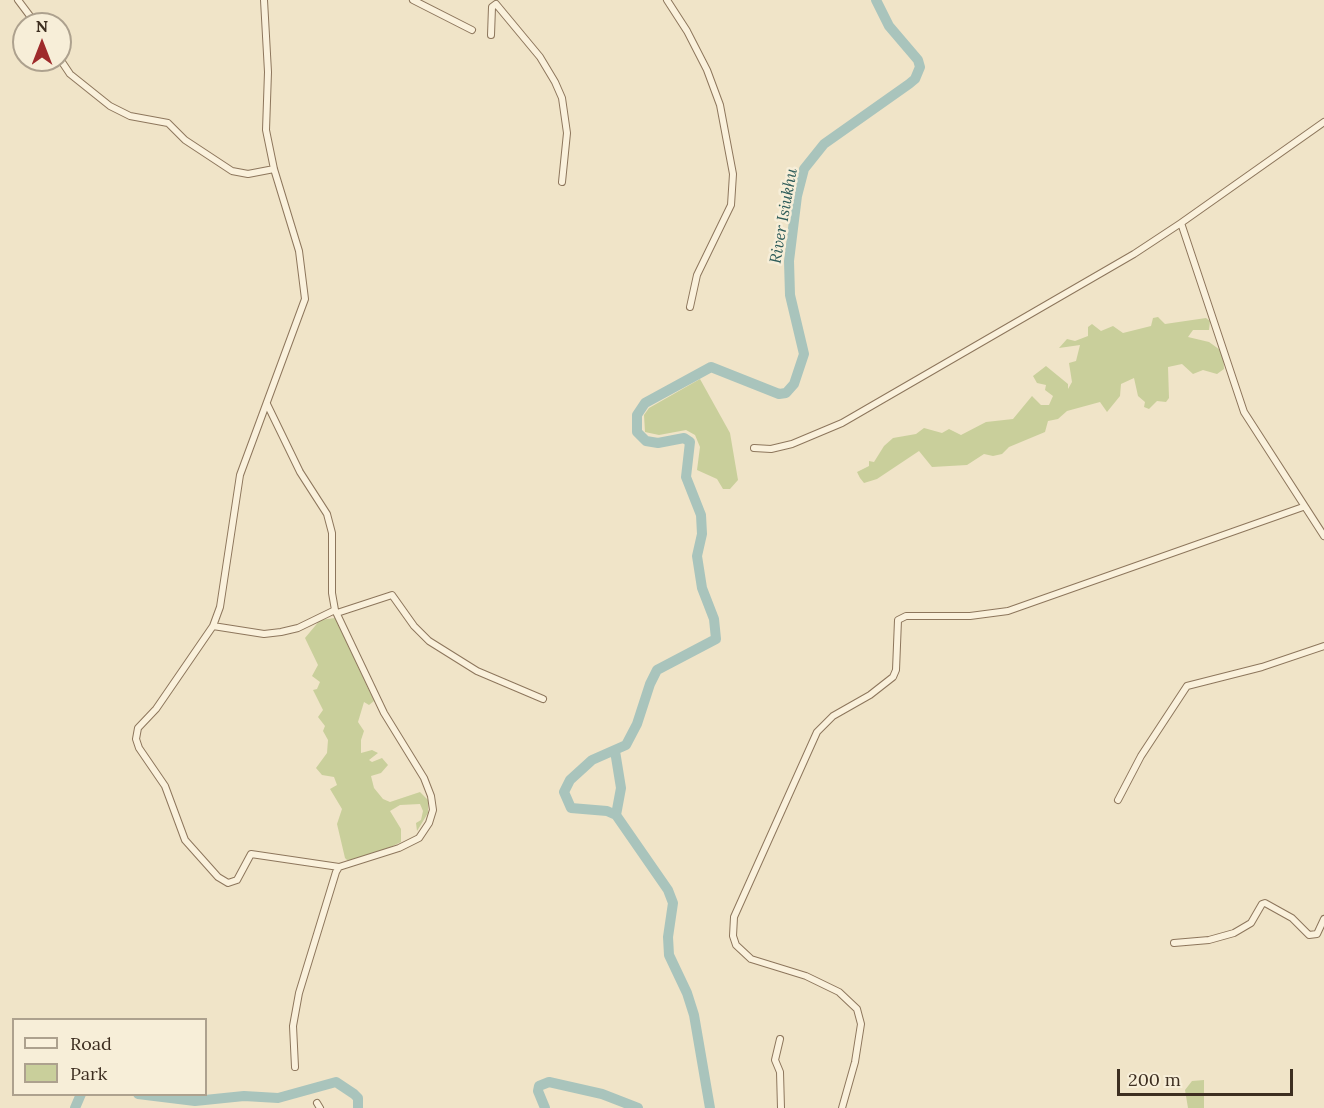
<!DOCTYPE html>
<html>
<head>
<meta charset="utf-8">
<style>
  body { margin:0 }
  #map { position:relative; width:1324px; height:1108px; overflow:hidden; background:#f0e4c8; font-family:Lora,serif }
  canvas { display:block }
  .legend { position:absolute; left:12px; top:1018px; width:195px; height:78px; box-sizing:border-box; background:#f7eed8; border:2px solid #ada18e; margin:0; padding:8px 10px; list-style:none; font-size:18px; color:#3d2e20 }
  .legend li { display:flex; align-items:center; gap:12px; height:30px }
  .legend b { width:30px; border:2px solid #ada18e }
  .north { position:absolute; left:12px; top:12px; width:60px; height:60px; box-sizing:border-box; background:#f7eed8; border:2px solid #ada18e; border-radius:50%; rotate:0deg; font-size:16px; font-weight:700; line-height:24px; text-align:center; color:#3d2e20 }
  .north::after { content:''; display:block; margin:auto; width:21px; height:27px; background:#9e2a2b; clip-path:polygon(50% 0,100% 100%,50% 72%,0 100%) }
  .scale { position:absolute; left:1117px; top:1069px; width:176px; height:27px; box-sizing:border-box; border:3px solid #3d2e20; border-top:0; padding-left:8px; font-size:18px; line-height:21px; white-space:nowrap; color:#3d2e20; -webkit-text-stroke:4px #f7eed8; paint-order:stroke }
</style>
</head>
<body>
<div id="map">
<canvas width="1324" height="1108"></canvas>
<ul class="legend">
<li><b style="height:8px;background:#faf1dc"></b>Road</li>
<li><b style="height:16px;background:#c9cf9b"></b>Park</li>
</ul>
<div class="north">N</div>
<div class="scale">200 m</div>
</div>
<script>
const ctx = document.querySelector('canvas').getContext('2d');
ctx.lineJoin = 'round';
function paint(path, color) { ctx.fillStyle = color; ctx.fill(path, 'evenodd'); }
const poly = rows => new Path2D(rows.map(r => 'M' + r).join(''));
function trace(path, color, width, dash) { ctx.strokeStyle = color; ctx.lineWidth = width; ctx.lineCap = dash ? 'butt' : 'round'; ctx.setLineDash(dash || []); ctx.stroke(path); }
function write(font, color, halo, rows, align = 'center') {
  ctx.font = font + ' Lora,serif'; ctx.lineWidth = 5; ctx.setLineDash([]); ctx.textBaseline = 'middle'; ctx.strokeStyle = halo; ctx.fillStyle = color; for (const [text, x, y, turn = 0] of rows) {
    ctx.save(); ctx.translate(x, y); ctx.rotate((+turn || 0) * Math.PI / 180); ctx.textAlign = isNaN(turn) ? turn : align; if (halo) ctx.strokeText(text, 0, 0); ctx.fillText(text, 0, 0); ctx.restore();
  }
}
const green = poly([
  [1158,317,1165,324,1206,318,1210,321,1209,330,1193,330,1188,337,1209,342,1223,352,1224,369,1217,374,1203,370,1193,374,1182,364,1168,367,1169,398,1166,402,1157,401,1149,409,1144,407,1145,402,1138,396,1134,378,1121,384,1120,396,1107,412,1100,402,1067,411,1058,419,1048,421,1045,432,1009,447,1002,454,993,456,984,454,967,465,932,467,919,451,877,479,864,483,860,478,857,472,869,466,869,461,874,462,884,446,893,438,916,434,924,428,942,433,949,429,961,435,986,422,1013,419,1032,396,1041,405,1049,405,1053,396,1045,390,1046,385,1037,383,1033,376,1046,366,1068,384,1068,389,1072,382,1069,363,1076,361,1080,345,1059,348,1067,339,1075,341,1088,336,1088,327,1092,324,1101,331,1113,326,1123,333,1151,326,1153,318],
  [700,379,730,433,738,480,730,489,723,489,717,479,697,470,700,447,695,435,686,430,659,435,645,432,644,415,649,408],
  [335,618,374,701,369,705,364,702,358,722,364,731,361,740,361,753,372,750,378,753,369,760,372,762,382,758,388,765,381,773,371,776,374,788,383,799,390,802,420,792,428,800,428,813,417,831,416,823,421,820,423,811,420,804,400,805,390,811,401,829,401,842,366,859,347,860,345,858,337,824,342,809,330,789,337,785,334,777,322,775,316,768,327,753,328,740,323,731,325,726,318,717,323,710,313,690,317,689,320,682,312,676,318,665,305,638,320,620],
  [1204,1080,1204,1108,1188,1108,1185,1090,1192,1081]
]);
const river = poly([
  [615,751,621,788,616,815],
  [138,1094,195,1101,244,1096,278,1098,336,1082,354,1094,358,1098,358,1108],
  [75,1108,81,1094],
  [545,1108,538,1091,539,1086,549,1082,602,1094,638,1108],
  [710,1108,694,1015,687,993,669,955,668,937,673,903,668,890,616,815,607,811,571,808,564,792,570,780,592,760,626,745,637,724,650,684,657,670,716,639,714,619,702,588,697,556,702,534,701,515,686,477,690,442,684,438,658,443,646,441,637,432,637,415,645,403,711,367,779,394,786,393,794,384,804,354,790,295,789,261,797,196,804,169,824,144,909,84,915,79,920,67,918,60,889,26,876,0]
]);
const minor = poly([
  [18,0,36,24],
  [264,0,268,72,266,130,274,169,299,251,305,299,240,475,220,607,213,626,156,709,138,728,136,739,139,748,165,786,185,840,218,877,228,883,237,880,251,854,339,867],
  [413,0,472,30],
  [667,0,687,31,707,70,720,105,733,174,731,205,697,275,690,307],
  [491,35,492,7,496,4,540,57,555,82,562,98,567,133,562,182],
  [60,59,70,74,110,106,130,116,168,123,185,140,232,171,248,174,274,169],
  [1324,122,1181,223,1244,412,1324,536],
  [267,404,300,472,327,514,332,533,332,593,335,610,384,713,424,778,431,796,433,810,429,823,419,838,399,848,339,867,336,872,299,993,293,1026,295,1067],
  [754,448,771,449,792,444,842,423,1134,254,1181,223],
  [337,613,392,595,414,626,429,641,477,671,543,699],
  [213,626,264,634,281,632,298,628,335,610],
  [1118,800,1141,756,1187,686,1262,667,1324,646],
  [1174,943,1209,940,1234,933,1251,923,1262,904,1265,903,1292,918,1309,935,1317,934,1324,919],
  [780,1039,775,1060,780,1072,781,1108],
  [317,1103,320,1108],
  [842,1108,855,1062,861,1024,857,1009,839,992,806,976,751,959,736,945,733,936,734,917,817,732,833,716,870,695,893,677,896,670,898,620,906,616,970,616,1008,611,1303,507]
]);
const waterNames = [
  ["River Isiukhu",784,216,-80]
];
paint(green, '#c9cf9b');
trace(river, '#a9c4bc', 10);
trace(minor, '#8d765c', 8);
trace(minor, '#faf1dc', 6);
write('italic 16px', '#2f5d5a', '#f7eed8', waterNames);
</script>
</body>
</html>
